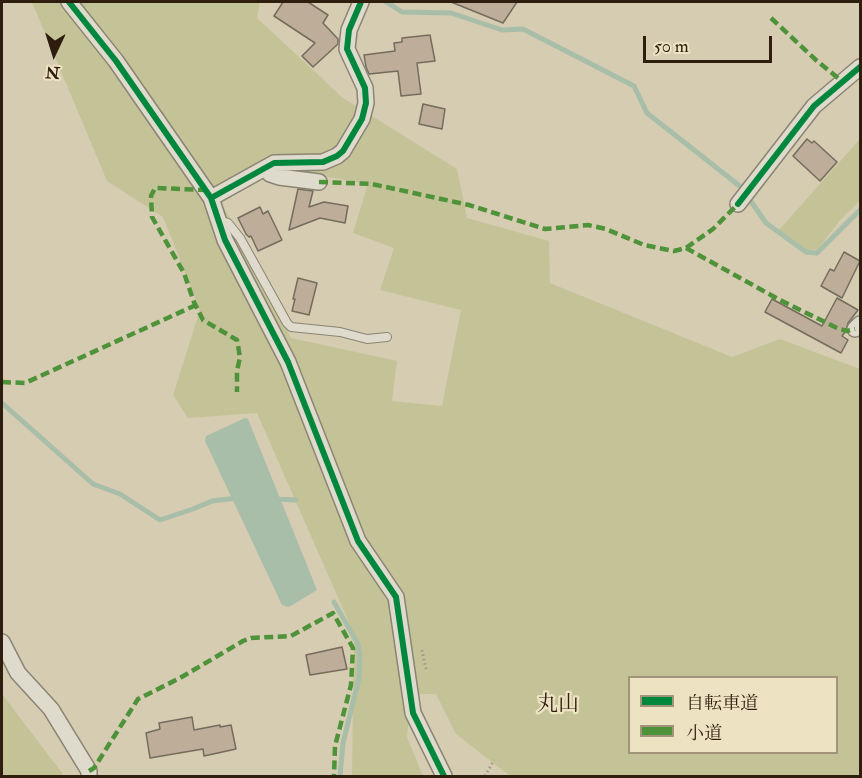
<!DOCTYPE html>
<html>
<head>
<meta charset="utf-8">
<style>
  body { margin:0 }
  #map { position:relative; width:862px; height:778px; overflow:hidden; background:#d5ccb1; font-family:"IM FELL Double Pica","Noto Serif JP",serif }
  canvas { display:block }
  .frame { position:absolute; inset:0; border:3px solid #2f1e0e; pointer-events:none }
  .legend { position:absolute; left:628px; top:676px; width:210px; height:78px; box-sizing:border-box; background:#ede3c3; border:2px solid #a1947b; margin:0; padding:8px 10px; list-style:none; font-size:18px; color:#2f1e0e }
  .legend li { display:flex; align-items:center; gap:12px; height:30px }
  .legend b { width:30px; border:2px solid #a1947b }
  .north { position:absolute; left:24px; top:24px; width:60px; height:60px; -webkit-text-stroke:4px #ede3c3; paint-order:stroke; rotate:184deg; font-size:16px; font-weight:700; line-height:24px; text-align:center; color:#2f1e0e }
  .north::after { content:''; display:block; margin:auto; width:21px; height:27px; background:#2f1e0e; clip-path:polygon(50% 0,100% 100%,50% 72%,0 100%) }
  .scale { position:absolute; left:643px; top:36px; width:129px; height:27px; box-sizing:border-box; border:3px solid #2f1e0e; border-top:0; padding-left:8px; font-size:18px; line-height:21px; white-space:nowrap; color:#2f1e0e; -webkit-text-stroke:4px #ede3c3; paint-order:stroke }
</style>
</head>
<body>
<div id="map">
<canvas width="862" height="778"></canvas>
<div class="frame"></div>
<ul class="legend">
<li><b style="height:8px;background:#00873e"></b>自転車道</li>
<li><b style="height:8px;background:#4e9239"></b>小道</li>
</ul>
<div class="north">N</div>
<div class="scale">50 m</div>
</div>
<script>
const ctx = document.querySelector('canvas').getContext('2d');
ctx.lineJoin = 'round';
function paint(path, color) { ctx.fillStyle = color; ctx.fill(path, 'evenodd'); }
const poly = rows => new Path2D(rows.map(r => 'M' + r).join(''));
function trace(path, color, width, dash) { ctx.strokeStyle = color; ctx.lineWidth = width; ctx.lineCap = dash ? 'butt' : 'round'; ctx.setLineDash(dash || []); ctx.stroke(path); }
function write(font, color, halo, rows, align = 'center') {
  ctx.font = font + ' "IM FELL Double Pica","Noto Serif JP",serif'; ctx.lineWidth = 4.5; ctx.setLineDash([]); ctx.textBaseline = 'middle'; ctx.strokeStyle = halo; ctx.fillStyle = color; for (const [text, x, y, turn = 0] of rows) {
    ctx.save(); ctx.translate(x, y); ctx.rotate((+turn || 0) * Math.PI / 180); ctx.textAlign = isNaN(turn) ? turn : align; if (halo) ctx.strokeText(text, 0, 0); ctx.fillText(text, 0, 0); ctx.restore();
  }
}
const green = poly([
  [32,2,260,2,257,18,343,98,457,169,467,218,549,241,550,283,732,357,780,339,860,369,860,776,510,776,456,734,436,694,411,694,407,737,423,776,352,776,354,634,257,413,188,418,173,395,200,310,163,217,107,181],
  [277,168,368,184,353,233,394,248,380,290,461,310,442,406,392,401,397,361,291,338,222,203],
  [630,678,836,678,836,752,630,752],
  [860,139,860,201,841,219,818,249,807,250,779,230],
  [2,694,62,773,62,776,2,776]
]);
const water = poly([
  [245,418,248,419,317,590,289,607,282,605,205,441,206,436]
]);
const stream = poly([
  [386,2,402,12,451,13,502,30,523,29,634,86,647,113,741,187,766,223,806,252,817,253,860,210],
  [2,403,93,484,120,494,160,520,193,509,212,501,237,498],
  [274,499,296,500],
  [334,602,358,644,360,656,359,678,343,743,340,776]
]);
const building = poly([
  [283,2,308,2,328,15,323,23,338,39,338,44,313,67,302,56,315,43,274,16,283,2],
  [451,2,517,2,503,23,451,2],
  [430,35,435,61,417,63,421,94,401,96,398,71,369,74,366,67,364,55,395,51,394,43,402,42,402,38,430,35],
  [423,104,445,109,442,129,419,124,423,104],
  [807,139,812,143,814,141,837,162,820,181,793,156,807,139],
  [298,189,313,191,309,207,324,202,348,206,345,223,320,218,289,230,298,189],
  [260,207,263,214,268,211,282,240,258,251,251,236,249,237,246,234,238,218,260,207],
  [844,252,860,261,842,298,821,286,830,269,834,271,844,252],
  [298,278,317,283,309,315,292,311,295,299,293,299,298,278],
  [837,298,858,310,848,323,846,331,842,336,848,340,841,353,765,312,772,299,822,326,837,298],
  [342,647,347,669,310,675,306,655,342,647],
  [192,717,194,730,220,725,220,727,231,725,236,749,204,756,203,749,150,758,146,733,160,729,159,723,192,717]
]);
const path = poly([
  [422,650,426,669],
  [485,776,494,760]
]);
const service = poly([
  [219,220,228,223,240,238,287,323,291,327,340,332,367,339,387,337]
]);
const minor = poly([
  [69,2,116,61,211,198,225,240,288,362,358,541,396,597,413,713,444,776],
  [265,168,270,174,279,177,319,182],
  [211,198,274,163,323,162,337,156,343,151,362,119,366,103,365,88,347,49,349,30,361,2],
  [738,204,814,106,860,67],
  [855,329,860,324],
  [2,642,18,673,51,709,89,771,89,776]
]);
const quiet = poly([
  [771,18,817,61,843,82],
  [319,182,372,184,469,205,545,229,588,225,606,229,644,245,674,251,686,248,713,229,738,204],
  [207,190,155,188,151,196,152,217,184,273,194,302,203,320,237,340,240,357,237,371,237,392],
  [686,248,778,299,837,328,847,331,855,329],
  [2,382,25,383,196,305],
  [89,771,94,768,138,699,180,678,243,641,251,638,291,636,333,613,353,648,351,685,335,746,334,776]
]);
const cycleway = poly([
  [69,2,116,61,211,198,225,240,288,362,358,541,396,597,413,713,444,776],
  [211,198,274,163,323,162,337,156,343,151,362,119,366,103,365,88,347,49,349,30,361,2],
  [738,204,814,106,860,67]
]);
const neighbourhoodNames = [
  ["丸山",558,705]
];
paint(green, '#c4c397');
paint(water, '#a8bea8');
trace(stream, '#a8bea8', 5);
paint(building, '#bdad99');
trace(building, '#746c5d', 1.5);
trace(service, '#8b8473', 10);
trace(minor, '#8b8473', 18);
trace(path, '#9f998d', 3, [1.5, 3]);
trace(service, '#dedacc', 8);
trace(minor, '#dedacc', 15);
trace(quiet, '#4e9239', 4.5, [9, 4.5]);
trace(cycleway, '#00873e', 6);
write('21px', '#2f1e0e', '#ede3c3', neighbourhoodNames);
</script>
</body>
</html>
